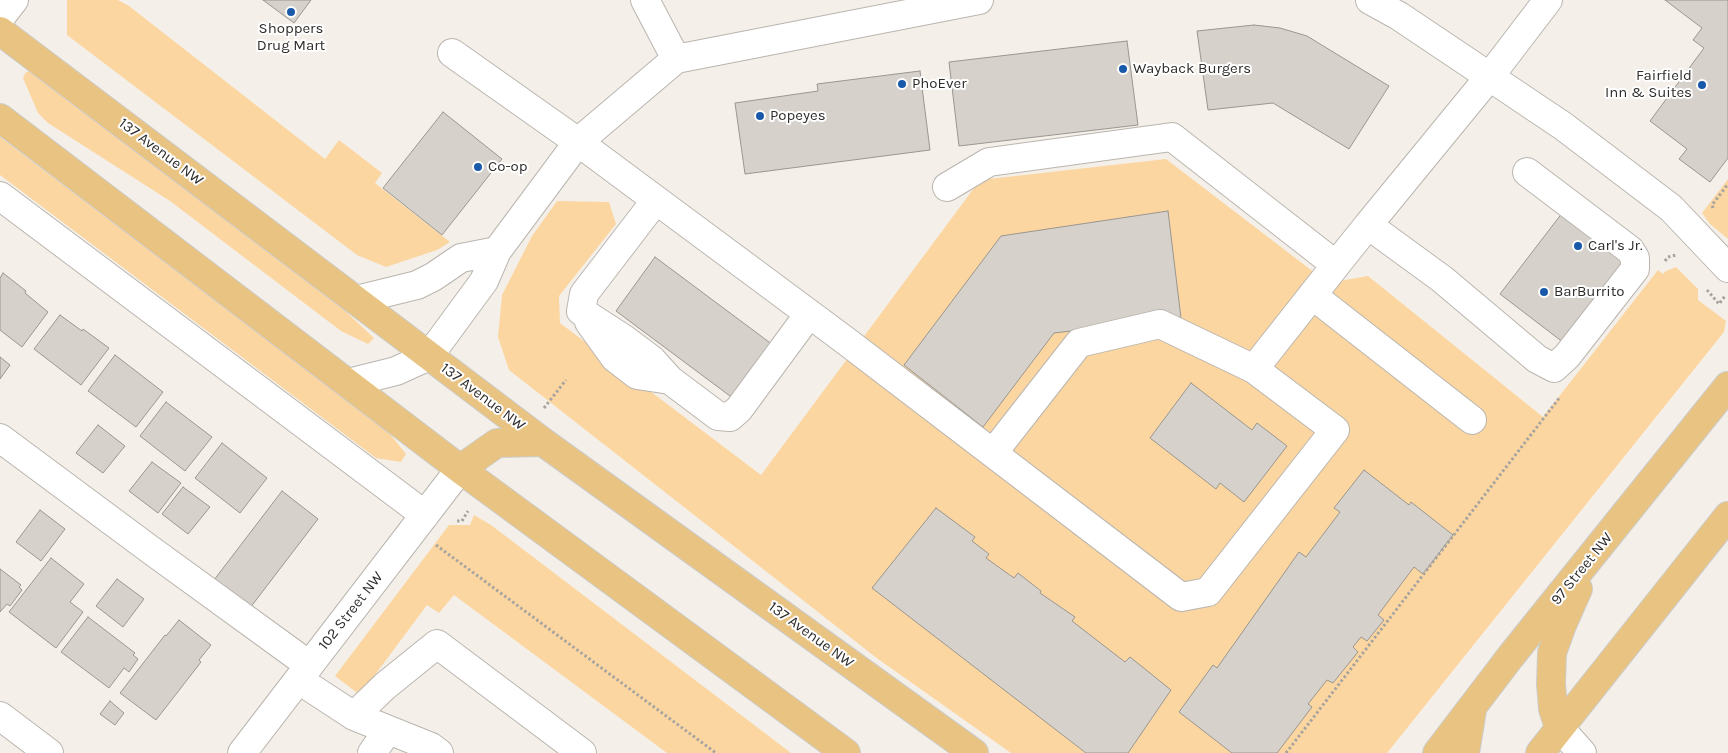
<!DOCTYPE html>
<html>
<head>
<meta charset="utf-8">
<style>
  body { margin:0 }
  canvas { display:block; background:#f4f0e9 }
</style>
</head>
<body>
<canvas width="1728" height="753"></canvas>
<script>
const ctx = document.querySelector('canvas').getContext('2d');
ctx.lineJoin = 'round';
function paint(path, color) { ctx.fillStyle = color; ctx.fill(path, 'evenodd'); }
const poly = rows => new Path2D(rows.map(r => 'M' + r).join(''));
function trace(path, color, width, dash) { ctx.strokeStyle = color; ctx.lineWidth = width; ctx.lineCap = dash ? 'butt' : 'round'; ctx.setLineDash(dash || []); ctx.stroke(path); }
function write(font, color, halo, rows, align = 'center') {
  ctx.font = font + ' Karla,sans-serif'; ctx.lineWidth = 4; ctx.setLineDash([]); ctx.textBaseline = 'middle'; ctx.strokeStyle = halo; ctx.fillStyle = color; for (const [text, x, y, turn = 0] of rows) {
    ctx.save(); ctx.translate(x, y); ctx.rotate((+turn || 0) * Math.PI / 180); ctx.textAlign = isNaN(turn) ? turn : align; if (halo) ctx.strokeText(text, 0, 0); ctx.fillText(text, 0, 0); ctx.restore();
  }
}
const green = poly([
  [67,0,118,0,129,6,325,159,339,140,382,173,375,183,450,242,437,250,386,267,357,255,67,35],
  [31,71,342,308,374,338,368,344,341,331,170,201,48,123,38,113,23,78,26,72],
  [0,137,386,429,406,454,401,462,376,458,0,175],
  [1166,159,1328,283,1368,276,1543,417,1658,270,1663,274,1666,271,1676,267,1698,289,1698,300,1726,321,1724,332,1387,753,1011,753,878,659,509,370,498,337,502,295,532,236,557,201,609,202,616,224,559,296,560,323,761,475,980,180],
  [1728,179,1728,239,1710,224,1702,213],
  [474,515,491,525,791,753,667,753,454,595,439,613,427,605,360,695,335,676,449,525,470,525]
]);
const building = poly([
  [263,0,311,0,294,23,263,0],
  [1665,0,1728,0,1728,158,1710,182,1679,159,1687,149,1650,121,1704,48,1693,40,1702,28,1665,0],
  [1254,25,1280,28,1307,36,1389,86,1349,149,1273,103,1208,110,1197,31,1254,25],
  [1127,41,1138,125,959,146,949,62,1127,41],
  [920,71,930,150,745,174,735,103,818,91,817,84,920,71],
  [443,112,502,159,442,235,383,188,443,112],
  [1566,208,1629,257,1564,343,1500,294,1566,208],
  [1168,211,1181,318,1054,333,983,427,904,365,1001,236,1168,211],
  [655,257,773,345,734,399,616,311,655,257],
  [3,273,26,291,25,293,48,312,22,347,0,330,0,278,3,273],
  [60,315,82,331,83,329,109,348,81,385,34,349,60,315],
  [115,355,163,392,136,427,88,391,115,355],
  [0,357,10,365,0,379,0,357],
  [1191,383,1252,430,1257,423,1287,446,1244,502,1220,483,1216,489,1150,438,1191,383],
  [166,402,212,437,185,471,140,436,166,402],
  [98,425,125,446,103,473,76,453,98,425],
  [222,443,267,478,240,513,195,478,222,443],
  [152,462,181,483,158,513,129,491,152,462],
  [1364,470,1409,505,1411,502,1453,535,1423,574,1414,567,1378,615,1384,620,1367,641,1361,637,1353,647,1358,652,1333,683,1327,680,1308,704,1312,707,1277,753,1232,753,1179,712,1213,665,1217,668,1299,552,1306,557,1340,512,1334,508,1364,470],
  [183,487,210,507,188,534,162,514,183,487],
  [282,491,318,519,250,608,214,580,282,491],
  [936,508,975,537,972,541,989,554,986,558,1014,578,1018,573,1041,591,1040,593,1075,617,1072,621,1125,662,1130,657,1171,690,1128,753,1086,753,872,588,936,508],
  [40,510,65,529,41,561,16,542,40,510],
  [51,558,84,584,70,602,83,612,56,648,9,612,51,558],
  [0,569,21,585,19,587,22,590,10,606,7,604,0,612,0,569],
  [117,579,144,599,123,627,96,606,117,579],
  [88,617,135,653,133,655,138,659,129,672,124,668,109,688,61,652,88,617],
  [179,620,211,645,199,660,201,662,156,720,120,693,165,635,166,636,179,620],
  [110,701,124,713,115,725,100,714,110,701]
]);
const path = poly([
  [1713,208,1712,205,1728,184],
  [1665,261,1668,257,1676,255],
  [1707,290,1719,304,1725,296],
  [544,408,566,380],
  [457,521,462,521,468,511],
  [436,545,716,753],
  [1286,753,1560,397]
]);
const minor = poly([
  [645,0,676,59],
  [1370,0,1399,16,1563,126,1671,208,1728,268],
  [0,18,14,0],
  [452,53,578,142,846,341,1181,597,1208,592,1335,430,1254,369,1336,265],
  [947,187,989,162,1172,137,1336,265,1368,225,1442,279,1537,359,1554,368,1567,356,1635,269,1635,258,1630,250,1527,172],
  [0,196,425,515],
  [656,200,584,294,581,311,624,339,652,360,670,380,718,416,730,417,739,409,809,314],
  [1368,225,1490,76,1548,0],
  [1312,295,1472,420],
  [356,300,417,285,433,277,461,258,497,251],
  [589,322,615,358,637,375,670,380],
  [348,383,396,371,429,356,484,281,497,251,578,142,676,59,979,0],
  [0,438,148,548,309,665],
  [993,453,1079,343,1160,324,1254,369],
  [299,680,354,716,431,747,439,753],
  [0,716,49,753],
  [354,716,385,686,437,644,582,753],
  [1559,727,1582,753],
  [242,753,460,469],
  [372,753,388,730]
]);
const major = poly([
  [0,31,543,442,974,753],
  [0,118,460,469,846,753],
  [460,469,497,443,543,442],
  [1559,727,1553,709,1551,684,1552,653,1562,625,1578,589],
  [1437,753,1511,656,1728,386],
  [1465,753,1472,710],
  [1540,753,1728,516]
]);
const markers = [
  [291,12,5,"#1959aa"],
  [1123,69,5,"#1959aa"],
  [902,84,5,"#1959aa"],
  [1702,85,5,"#1959aa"],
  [760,116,5,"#1959aa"],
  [478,167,5,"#1959aa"],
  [1578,246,5,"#1959aa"],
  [1544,292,5,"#1959aa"]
];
const poiNames = [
  ["Shoppers",291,29,"center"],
  ["Drug Mart",291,46,"center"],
  ["Wayback Burgers",1133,69],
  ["Fairfield",1692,76,"right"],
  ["Inn & Suites",1692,93,"right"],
  ["PhoEver",912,84],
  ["Popeyes",770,116],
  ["Co-op",488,167],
  ["Carl's Jr.",1588,246],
  ["BarBurrito",1554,292]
];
const streetNames = [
  ["137 Avenue NW",161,152,37],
  ["137 Avenue NW",483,397,37],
  ["97 Street NW",1582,569,-51],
  ["102 Street NW",351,611,-52],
  ["137 Avenue NW",811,635,36]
];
paint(green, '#fbd6a1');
paint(building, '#d6d2cb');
trace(building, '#9a9690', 1);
trace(minor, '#bab5af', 30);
trace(major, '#cdcdcc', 30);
trace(path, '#a7a49f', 3, [2.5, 2.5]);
trace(minor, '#fff', 28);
trace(major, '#e8c382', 28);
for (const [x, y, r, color] of markers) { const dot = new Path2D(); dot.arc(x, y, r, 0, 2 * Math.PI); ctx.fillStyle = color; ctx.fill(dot); trace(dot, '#fff', 2); }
write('15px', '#2f2d2b', '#fff', poiNames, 'left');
write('15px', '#2f2d2b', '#fff', streetNames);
</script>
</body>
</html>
